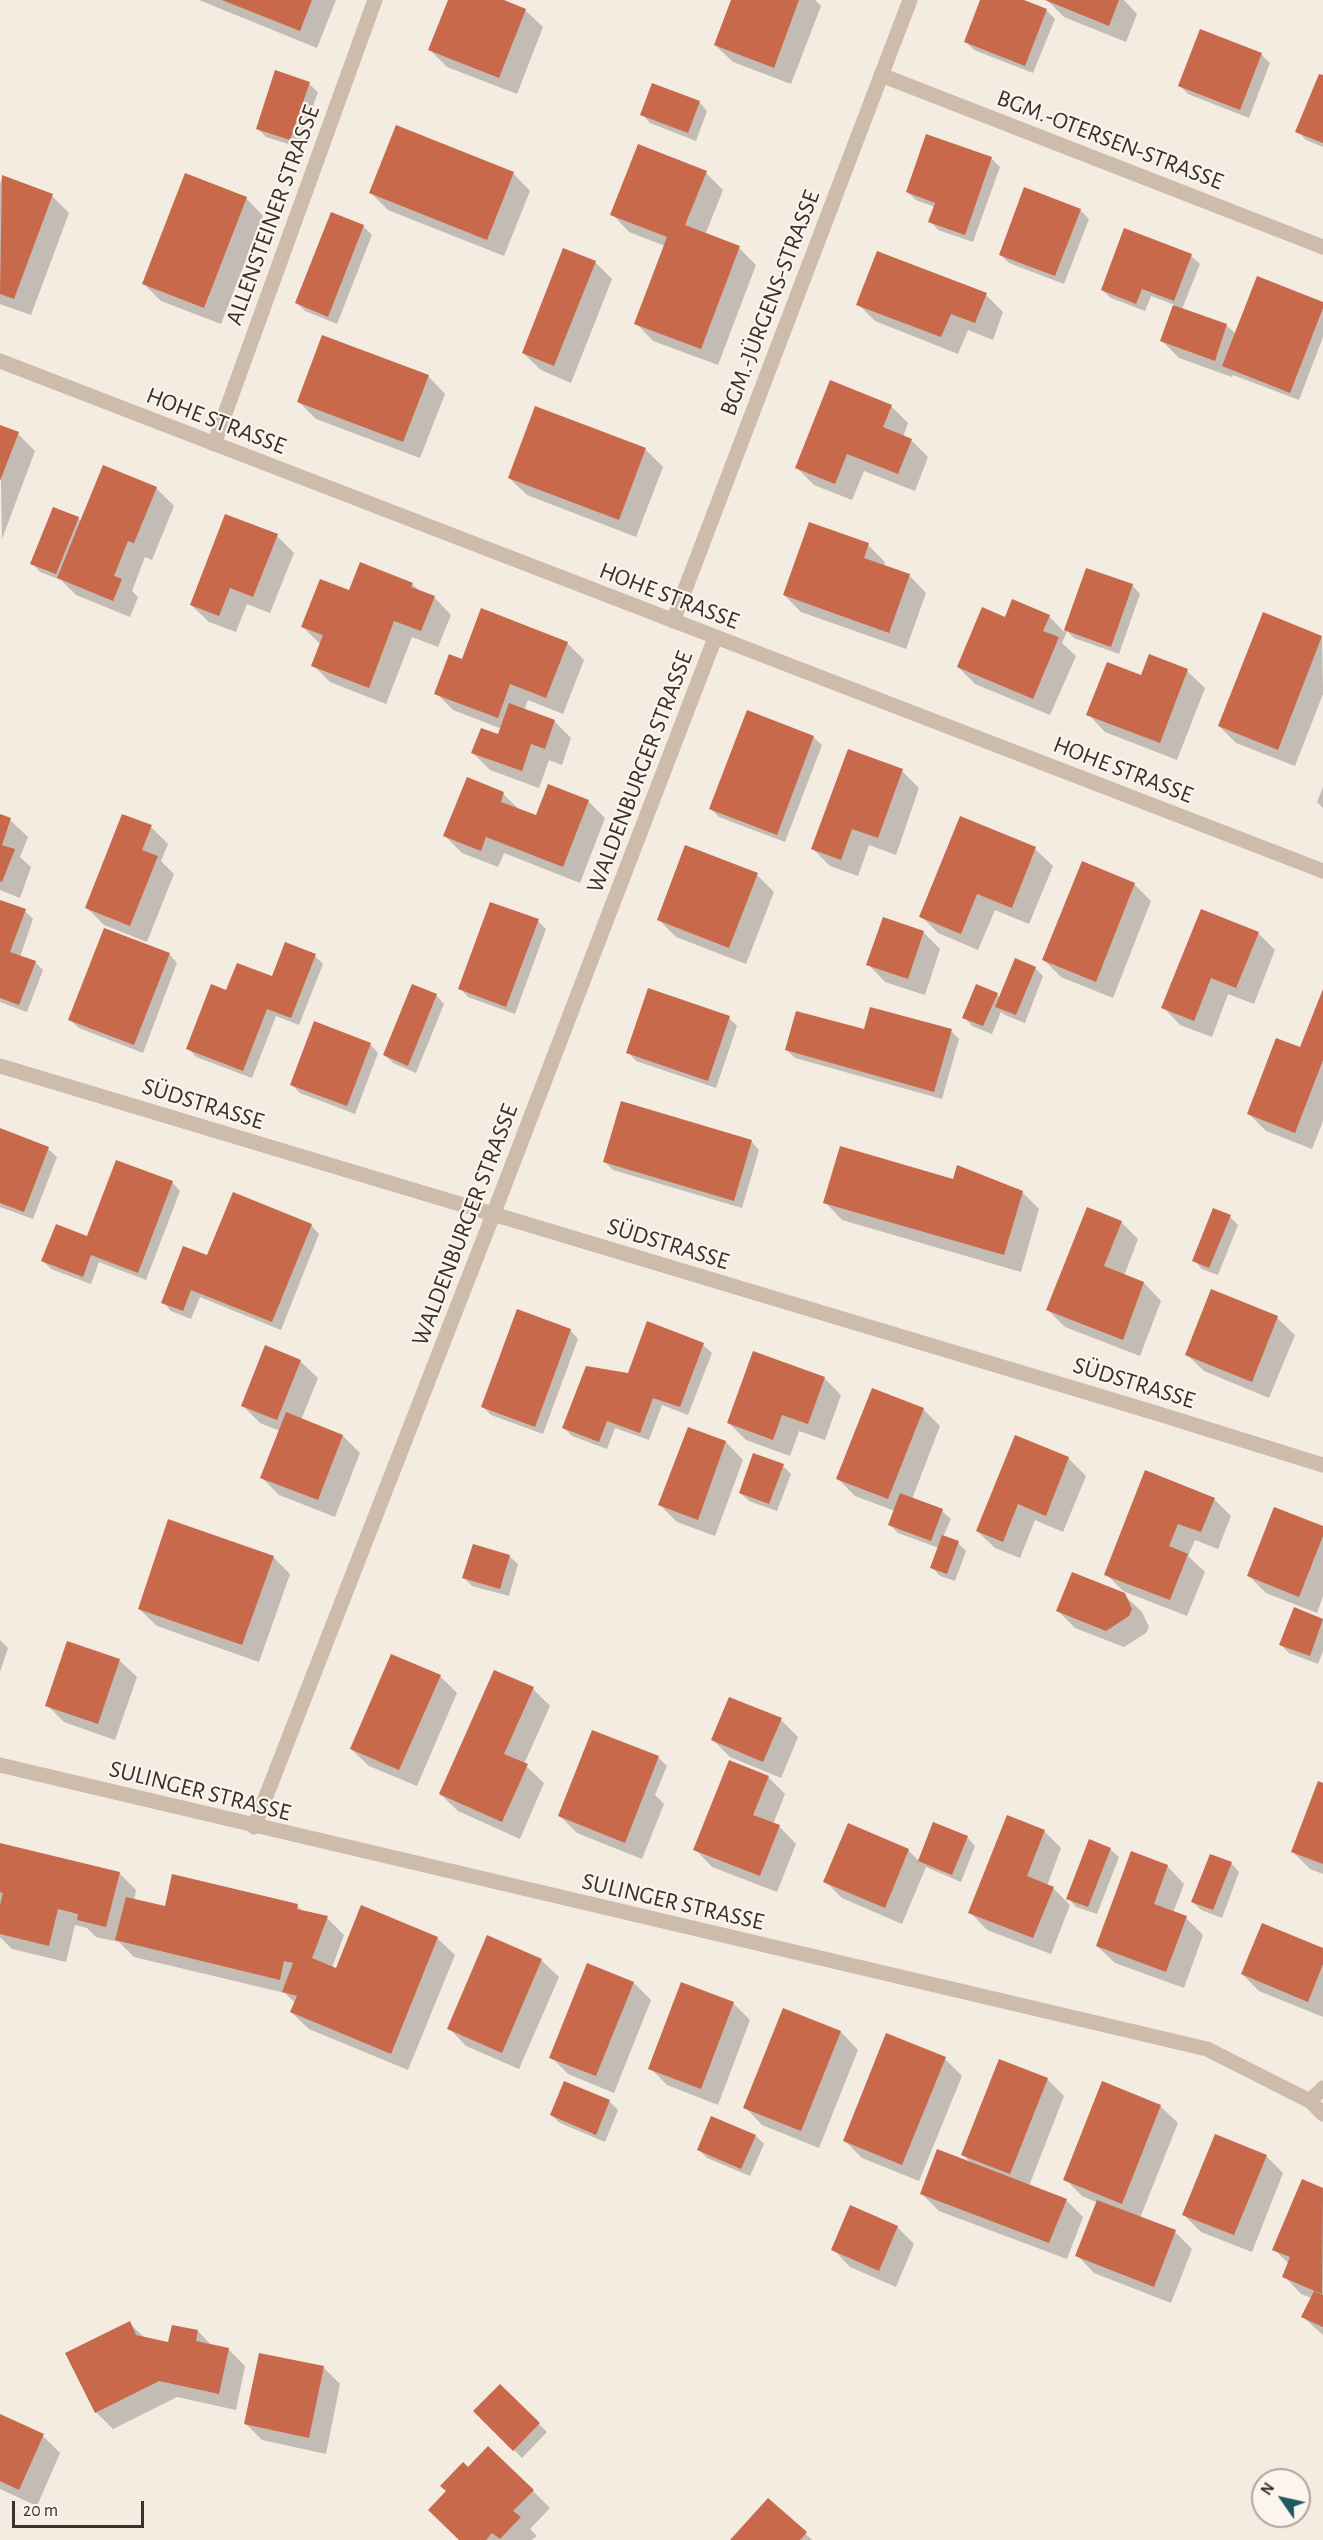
<!DOCTYPE html>
<html>
<head>
<meta charset="utf-8">
<style>
  body { margin:0 }
  #map { position:relative; width:1323px; height:2540px; overflow:hidden; background:#f4ebe1; font-family:"Alegreya Sans",sans-serif }
  canvas { display:block }
  .north { position:absolute; left:1251px; top:2468px; width:60px; height:60px; box-sizing:border-box; background:#fbf5ee; border:2px solid #aea6a0; border-radius:50%; rotate:304deg; font-size:16px; font-weight:700; line-height:24px; text-align:center; color:#3b302b }
  .north::after { content:''; display:block; margin:auto; width:21px; height:27px; background:#1f5a5e; clip-path:polygon(50% 0,100% 100%,50% 72%,0 100%) }
  .scale { position:absolute; left:12px; top:2501px; width:132px; height:27px; box-sizing:border-box; border:3px solid #3b302b; border-top:0; padding-left:8px; font-size:18px; line-height:21px; white-space:nowrap; color:#3b302b; -webkit-text-stroke:4px #fbf5ee; paint-order:stroke }
</style>
</head>
<body>
<div id="map">
<canvas width="1323" height="2540"></canvas>
<div class="north">N</div>
<div class="scale">20 m</div>
</div>
<script>
const ctx = document.querySelector('canvas').getContext('2d');
ctx.lineJoin = 'round';
function paint(path, color) { ctx.fillStyle = color; ctx.fill(path, 'evenodd'); }
const poly = rows => new Path2D(rows.map(r => 'M' + r).join(''));
function trace(path, color, width, dash) { ctx.strokeStyle = color; ctx.lineWidth = width; ctx.lineCap = dash ? 'butt' : 'round'; ctx.setLineDash(dash || []); ctx.stroke(path); }
function write(font, color, halo, rows, align = 'center') {
  ctx.font = font + ' "Alegreya Sans",sans-serif'; ctx.lineWidth = 4.5; ctx.setLineDash([]); ctx.textBaseline = 'middle'; ctx.strokeStyle = halo; ctx.fillStyle = color; for (const [text, x, y, turn = 0] of rows) {
    ctx.save(); ctx.translate(x, y); ctx.rotate((+turn || 0) * Math.PI / 180); ctx.textAlign = isNaN(turn) ? turn : align; if (halo) ctx.strokeText(text, 0, 0); ctx.fillText(text, 0, 0); ctx.restore();
  }
}
const shadow = poly([
  [199,0,336,0,317,48],
  [449,0,500,0,525,10,543,27,517,94,447,67,430,50],
  [733,0,815,0,821,6,791,84,733,62,715,45],
  [982,0,1020,0,1046,10,1055,19,1033,73,974,50,966,42],
  [1047,0,1124,0,1137,14,1126,42,1064,17],
  [1261,54,1270,63,1249,118,1188,94,1180,86],
  [1323,77,1323,147,1306,140,1297,131],
  [309,84,318,92,298,147,266,137,257,128],
  [699,102,707,111,696,141,650,123,642,114],
  [927,136,992,159,1000,167,973,242,938,230,930,221,935,207,916,200,907,192],
  [513,173,530,191,504,256,388,210,371,193],
  [706,173,723,190,705,235,739,248,756,265,718,365,653,341,636,323,665,246,629,232,612,214],
  [2,177,52,196,69,213,31,315,0,304,0,184],
  [246,198,263,216,221,324,161,301,144,284],
  [1080,210,1089,219,1064,284,1009,263,1001,255],
  [363,226,372,235,337,324,305,311,297,303],
  [1191,256,1200,264,1182,309,1226,325,1236,334,1323,304,1323,337,1299,400,1233,375,1232,377,1179,358,1162,341,1175,305,1151,296,1145,311,1111,298,1102,290],
  [595,262,612,279,571,383,541,370,523,353],
  [986,295,1003,312,993,340,968,330,958,354,875,321,858,304],
  [428,376,445,394,420,458,316,419,298,401],
  [891,406,908,423,903,437,911,440,928,457,915,491,864,471,852,500,814,485,797,468],
  [536,408,646,450,663,467,636,537,527,495,509,478],
  [0,427,18,434,35,451,2,539],
  [156,488,174,506,152,560,145,557,132,591,138,597,130,617,76,595,61,580,40,572,32,563,78,518,82,522],
  [277,536,294,553,270,613,247,604,236,632,209,622,191,605],
  [868,545,885,562,884,566,909,575,926,593,906,649,801,612,784,595],
  [1087,570,1132,585,1140,594,1119,654,1074,638,1067,631,1062,643,1076,656,1050,715,975,684,958,667,1006,619,1049,616,1064,632],
  [412,584,421,592,434,597,451,615,438,647,412,637,386,704,330,682,313,665,321,645,303,627,350,592],
  [1322,637,1323,694,1295,766,1236,743,1219,726],
  [567,643,584,660,563,714,528,700,524,710,554,721,571,738,562,765,549,760,539,788,490,770,473,753,499,736,502,729,453,710,436,693,463,661],
  [1150,656,1187,671,1205,688,1177,760,1105,732,1088,714,1141,677],
  [813,737,822,745,785,842,719,817,711,809],
  [902,771,919,788,896,855,869,845,858,876,830,866,813,849],
  [1323,787,1323,808,1317,802],
  [503,794,521,811,537,817,588,801,605,818,580,883,504,853,498,867,462,853,445,836],
  [0,815,10,820,28,837,20,857,31,867,20,898,0,890],
  [961,818,1035,849,1053,866,1029,924,995,910,978,950,938,933,921,916],
  [151,827,168,844,161,861,174,874,147,942,104,925,87,908],
  [757,875,774,892,746,964,676,937,659,920],
  [1134,884,1151,901,1113,998,1061,977,1044,960],
  [0,902,25,911,33,919,20,957,35,962,43,970,27,1012,0,1002],
  [538,921,546,929,515,1014,468,997,460,988],
  [923,932,940,949,925,995,885,982,868,964],
  [1258,933,1275,950,1254,1004,1228,994,1212,1037,1180,1025,1163,1007],
  [169,954,177,963,143,1053,79,1028,70,1020],
  [315,956,323,964,299,1025,276,1016,252,1078,196,1057,188,1048,227,992,273,978],
  [1035,968,1043,976,1025,1023,1005,1015,1001,1012,992,1034,972,1026,964,1017,997,994,1000,998],
  [1323,992,1323,1121,1312,1149,1266,1131,1249,1114,1301,1049],
  [436,995,444,1004,416,1073,393,1063,385,1055],
  [729,1018,737,1026,716,1088,636,1061,628,1052],
  [951,1031,959,1039,942,1099,795,1058,786,1049],
  [370,1044,378,1053,355,1114,300,1093,292,1085],
  [0,1130,48,1149,57,1157,33,1219,0,1207],
  [751,1141,759,1150,742,1208,613,1170,605,1162],
  [954,1181,1022,1192,1039,1209,1021,1272,842,1220,825,1202],
  [172,1182,180,1191,146,1280,99,1262,91,1284,51,1269,43,1261,88,1238],
  [1230,1217,1238,1225,1218,1275,1202,1269,1194,1260],
  [1121,1222,1138,1239,1124,1276,1144,1283,1161,1301,1140,1356,1065,1327,1048,1310],
  [311,1225,319,1234,281,1330,200,1297,191,1319,171,1311,163,1302,208,1257],
  [1277,1318,1295,1335,1269,1398,1204,1371,1186,1354],
  [648,1323,703,1345,712,1353,688,1415,662,1405,649,1440,615,1428,607,1449,572,1436,564,1428,629,1375],
  [570,1330,578,1339,543,1434,491,1415,482,1406],
  [300,1361,318,1378,301,1420,343,1436,360,1453,335,1517,279,1495,262,1478,280,1431,260,1423,243,1406],
  [824,1378,841,1395,825,1440,799,1431,790,1456,746,1440,729,1423],
  [923,1409,940,1426,912,1499,942,1511,951,1519,943,1537,958,1543,966,1551,955,1581,940,1576,932,1567,939,1548,898,1533,890,1525,895,1511,855,1496,838,1479],
  [689,1429,726,1442,743,1460,715,1536,677,1522,660,1505],
  [1068,1458,1086,1476,1063,1532,1035,1520,1020,1558,995,1548,977,1531],
  [783,1466,791,1474,777,1511,749,1501,740,1493],
  [1214,1499,1231,1516,1218,1549,1195,1540,1188,1556,1205,1572,1187,1616,1123,1591,1106,1574],
  [1323,1528,1323,1596,1317,1613,1266,1593,1249,1576],
  [509,1556,518,1564,509,1596,472,1586,464,1578],
  [273,1557,290,1574,259,1662,157,1626,139,1609],
  [1124,1595,1142,1612,1149,1627,1146,1633,1124,1647,1075,1628,1058,1611],
  [1295,1609,1323,1620,1323,1651,1318,1664,1289,1653,1281,1645],
  [0,1640,8,1648,0,1672],
  [119,1660,137,1677,115,1740,64,1722,47,1705],
  [440,1676,457,1693,417,1786,369,1766,351,1749],
  [533,1689,550,1706,524,1764,544,1783,520,1839,458,1811,440,1794],
  [781,1720,798,1737,781,1778,730,1757,713,1740],
  [658,1757,667,1766,655,1795,664,1804,642,1859,577,1833,560,1816],
  [768,1777,785,1794,773,1824,779,1826,796,1844,777,1892,712,1867,695,1849],
  [1323,1785,1323,1874,1310,1869,1293,1852],
  [1044,1831,1061,1848,1047,1886,1053,1888,1070,1905,1051,1954,987,1930,970,1912],
  [967,1837,975,1846,961,1882,926,1867,902,1924,842,1898,825,1881,908,1850,919,1861],
  [0,1844,119,1873,136,1890,134,1900,166,1908,297,1906,304,1912,327,1918,344,1935,332,1968,336,1970,362,1907,437,1938,455,1955,408,2070,309,2029,291,2012,295,2003,285,1993,134,1957,119,1942,96,1937,87,1928,75,1925,66,1962,12,1949,0,1937],
  [1110,1849,1119,1857,1097,1914,1076,1907,1068,1898],
  [1231,1863,1239,1872,1222,1918,1201,1910,1193,1902],
  [1167,1866,1184,1884,1173,1913,1186,1918,1203,1935,1184,1988,1115,1963,1097,1946],
  [1323,1950,1323,2017,1259,1991,1242,1974],
  [541,1960,559,1977,519,2069,466,2046,449,2028],
  [634,1983,651,2000,614,2093,568,2074,551,2057],
  [733,2003,750,2020,718,2105,667,2085,650,2068],
  [784,2010,841,2032,858,2050,819,2148,762,2125,745,2107],
  [945,2059,962,2076,919,2181,862,2158,845,2141],
  [1047,2079,1064,2096,1029,2186,1066,2200,1083,2217,1067,2259,939,2211,921,2193,972,2164,963,2155],
  [564,2083,610,2102,618,2110,605,2142,560,2123,551,2115],
  [1160,2106,1178,2123,1140,2218,1175,2232,1192,2249,1171,2303,1094,2273,1077,2255,1098,2203,1082,2196,1065,2179],
  [712,2118,756,2136,764,2144,750,2176,707,2158,699,2150],
  [1266,2156,1283,2173,1252,2252,1201,2232,1184,2215],
  [1303,2181,1323,2189,1323,2335,1303,2317,1312,2298,1301,2294,1284,2276,1289,2264,1274,2249],
  [897,2227,914,2244,896,2287,850,2267,833,2249],
  [129,2323,145,2338,169,2344,198,2331,212,2346,228,2349,245,2366,236,2410,177,2397,113,2429,96,2412],
  [323,2367,340,2384,326,2454,262,2440,245,2423],
  [500,2386,547,2432,522,2458,475,2411],
  [0,2416,43,2436,60,2453,37,2506,0,2489],
  [469,2469,533,2491,550,2508,530,2529,537,2536,532,2540,460,2540],
  [768,2500,806,2534,812,2540,732,2540]
]);
const building = poly([
  [222,0,312,0,300,31],
  [448,0,504,0,526,9,499,78,428,50],
  [731,0,799,0,774,68,714,45],
  [980,0,1024,0,1047,9,1025,66,964,42],
  [1045,0,1119,0,1109,26],
  [1200,29,1262,53,1240,110,1178,86],
  [275,70,310,82,290,140,256,129],
  [1319,74,1323,75,1323,143,1295,132],
  [652,83,700,101,688,133,640,115],
  [396,125,514,172,487,240,369,193],
  [926,134,992,157,965,235,928,222,935,203,906,192],
  [638,144,707,171,685,225,740,246,701,349,634,324,667,237,610,215],
  [185,173,247,197,204,308,142,284],
  [2,175,53,194,14,299,0,294],
  [1024,187,1081,209,1055,276,999,255],
  [331,212,364,225,328,317,295,303],
  [1124,228,1192,254,1174,301,1142,289,1136,304,1101,290],
  [563,248,596,261,554,366,522,353],
  [877,251,987,293,975,323,951,314,941,337,856,305],
  [1257,276,1323,302,1323,308,1290,393,1222,366],
  [1173,305,1227,324,1215,361,1160,341],
  [322,335,429,375,403,442,297,402],
  [830,380,892,405,883,427,912,439,898,474,847,454,835,484,795,468],
  [535,406,646,448,619,520,508,478],
  [0,425,19,432,0,481],
  [103,465,157,487,134,543,128,541,114,576,122,579,113,601,57,578],
  [53,507,79,517,56,574,30,564],
  [225,514,278,534,253,597,230,588,219,616,190,605],
  [809,522,869,543,864,558,910,574,889,633,783,595],
  [360,562,413,583,411,587,435,596,421,631,394,621,369,688,311,666,323,635,301,627,320,579,349,590],
  [1086,568,1133,584,1111,647,1064,630],
  [1012,599,1050,615,1043,631,1059,637,1033,699,957,667,982,607,1005,617],
  [481,608,568,642,546,698,510,684,498,718,434,694,449,654,462,659],
  [1263,612,1322,636,1278,750,1218,726],
  [1149,654,1188,669,1160,743,1086,715,1107,662,1141,675],
  [509,703,555,720,545,749,531,744,522,771,471,753,481,728,498,734],
  [747,710,814,736,777,835,709,809],
  [848,749,903,769,878,838,852,829,841,860,811,849],
  [467,777,504,792,501,802,536,815,548,784,589,800,563,867,486,837,481,851,443,836],
  [0,814,11,818,2,845,15,849,2,882,0,881],
  [122,814,152,825,142,850,158,856,130,926,85,908],
  [960,816,1036,847,1012,908,977,894,961,934,919,917],
  [685,845,758,873,729,948,657,920],
  [1082,861,1135,883,1096,982,1042,960],
  [0,900,26,909,10,952,36,961,19,1005,0,998],
  [490,902,539,919,506,1007,458,989],
  [1201,909,1259,932,1236,988,1211,978,1194,1021,1161,1008],
  [883,917,924,931,908,979,866,965],
  [104,928,170,953,134,1045,68,1020],
  [285,942,316,954,291,1018,267,1009,243,1071,186,1049,211,984,226,990,237,963,272,976],
  [1015,958,1036,967,1016,1015,995,1007],
  [412,984,437,994,408,1066,383,1055],
  [976,984,998,993,983,1026,962,1018],
  [648,988,730,1016,708,1081,626,1053],
  [1323,989,1323,1060,1295,1133,1247,1114,1276,1038,1300,1047],
  [870,1007,952,1029,934,1092,785,1050,796,1011,864,1029],
  [314,1021,371,1043,347,1106,290,1085],
  [621,1101,752,1140,734,1201,603,1162],
  [0,1128,49,1147,24,1212,0,1203],
  [840,1146,953,1179,957,1165,1023,1191,1004,1255,823,1203],
  [116,1160,173,1181,138,1273,91,1255,83,1277,41,1261,56,1224,87,1236],
  [233,1192,312,1224,272,1322,191,1290,183,1311,161,1303,183,1246,207,1255],
  [1087,1207,1122,1221,1104,1266,1144,1282,1123,1340,1046,1310],
  [1213,1208,1231,1215,1209,1268,1192,1261],
  [1211,1289,1278,1316,1252,1382,1185,1355],
  [517,1309,571,1329,535,1427,481,1407],
  [647,1321,704,1343,680,1407,653,1398,640,1433,607,1421,599,1442,562,1428,586,1366,628,1373],
  [265,1345,301,1360,277,1420,241,1406],
  [753,1351,825,1377,808,1424,782,1415,773,1440,727,1423],
  [872,1388,924,1408,888,1499,836,1479],
  [286,1412,343,1435,318,1500,260,1478],
  [688,1427,726,1441,698,1520,658,1505],
  [1015,1435,1069,1457,1046,1516,1018,1504,1003,1542,976,1531],
  [753,1453,784,1464,769,1504,739,1493],
  [1145,1470,1215,1498,1201,1532,1178,1524,1169,1546,1188,1554,1170,1600,1104,1575],
  [900,1493,943,1509,931,1541,888,1525],
  [1274,1507,1323,1526,1323,1536,1299,1597,1247,1576],
  [168,1519,274,1556,242,1645,138,1609],
  [942,1535,959,1541,947,1574,930,1568],
  [473,1544,510,1555,500,1589,462,1578],
  [1072,1572,1125,1593,1132,1609,1129,1616,1106,1631,1056,1611],
  [1294,1607,1323,1619,1310,1656,1279,1645],
  [67,1641,120,1659,98,1724,45,1706],
  [391,1654,441,1675,399,1770,350,1749],
  [494,1670,534,1687,504,1754,528,1764,502,1822,439,1794],
  [729,1697,782,1718,763,1762,711,1740],
  [592,1730,659,1756,625,1843,558,1816],
  [729,1760,769,1776,753,1815,780,1825,760,1876,693,1850],
  [1318,1781,1323,1783,1323,1864,1291,1852],
  [1007,1815,1045,1830,1027,1876,1054,1887,1033,1938,968,1913],
  [933,1822,968,1836,952,1875,918,1861],
  [848,1823,909,1849,885,1908,823,1882],
  [1089,1839,1111,1848,1088,1907,1066,1899],
  [0,1843,120,1872,106,1927,77,1920,78,1914,58,1909,49,1946,0,1934,0,1905,3,1893,0,1892],
  [1131,1851,1168,1865,1154,1904,1187,1916,1166,1972,1096,1946],
  [1210,1854,1232,1862,1213,1910,1191,1902],
  [172,1874,298,1904,297,1909,328,1916,312,1958,336,1968,361,1905,438,1937,391,2054,290,2012,297,1996,282,1992,293,1963,284,1961,280,1980,115,1940,126,1897,165,1906],
  [1262,1923,1323,1948,1323,1964,1308,2002,1241,1974],
  [487,1935,542,1959,502,2053,447,2029],
  [587,1963,634,1982,596,2076,549,2058],
  [681,1982,734,2002,701,2089,648,2069],
  [783,2008,841,2031,801,2131,743,2108],
  [886,2033,946,2057,902,2165,843,2141],
  [999,2059,1048,2078,1010,2174,961,2155],
  [564,2081,610,2100,596,2135,550,2115],
  [1102,2081,1161,2105,1122,2204,1063,2180],
  [711,2116,756,2135,741,2169,697,2150],
  [1215,2134,1267,2155,1234,2235,1182,2215],
  [937,2149,1067,2199,1049,2243,920,2194],
  [1302,2179,1323,2188,1322,2294,1282,2277,1290,2257,1272,2250],
  [1097,2200,1176,2230,1154,2287,1075,2256],
  [850,2205,898,2226,879,2271,831,2250],
  [1314,2291,1323,2295,1323,2327,1301,2317],
  [130,2321,136,2335,168,2342,172,2325,198,2330,196,2341,229,2348,219,2394,159,2381,95,2413,65,2353],
  [259,2353,324,2366,309,2438,244,2424],
  [500,2384,540,2423,513,2451,473,2411],
  [0,2414,44,2434,19,2490,0,2481],
  [488,2446,534,2490,513,2511,521,2517,500,2539,492,2533,486,2540,459,2540,428,2510,446,2491,440,2486,463,2462,468,2467],
  [768,2498,807,2532,800,2540,730,2540]
]);
const minor = poly([
  [881,75,1323,247],
  [0,361,1323,871],
  [214,444,375,0],
  [673,621,910,0],
  [0,1066,1159,1414,1323,1465],
  [0,1765,1207,2049,1310,2101,1323,2114],
  [254,1827,493,1215,715,638],
  [1310,2101,1323,2088]
]);
const streetNames = [
  ["BGM.-OTERSEN-STRASSE",1110,140,21],
  ["ALLENSTEINER STRASSE",273,215,-70],
  ["BGM.-JÜRGENS-STRASSE",770,303,-69],
  ["HOHE STRASSE",216,421,21],
  ["HOHE STRASSE",669,596,21],
  ["HOHE STRASSE",1123,770,21],
  ["WALDENBURGER STRASSE",640,772,-69],
  ["SÜDSTRASSE",203,1104,17],
  ["WALDENBURGER STRASSE",465,1225,-69],
  ["SÜDSTRASSE",668,1244,17],
  ["SÜDSTRASSE",1134,1383,17],
  ["SULINGER STRASSE",200,1791,14],
  ["SULINGER STRASSE",673,1902,13]
];
paint(shadow, '#0003');
paint(building, '#c8694b');
trace(minor, '#cdbbac', 15);
write('24px', '#3b302b', '#fbf5ee', streetNames);
</script>
</body>
</html>
